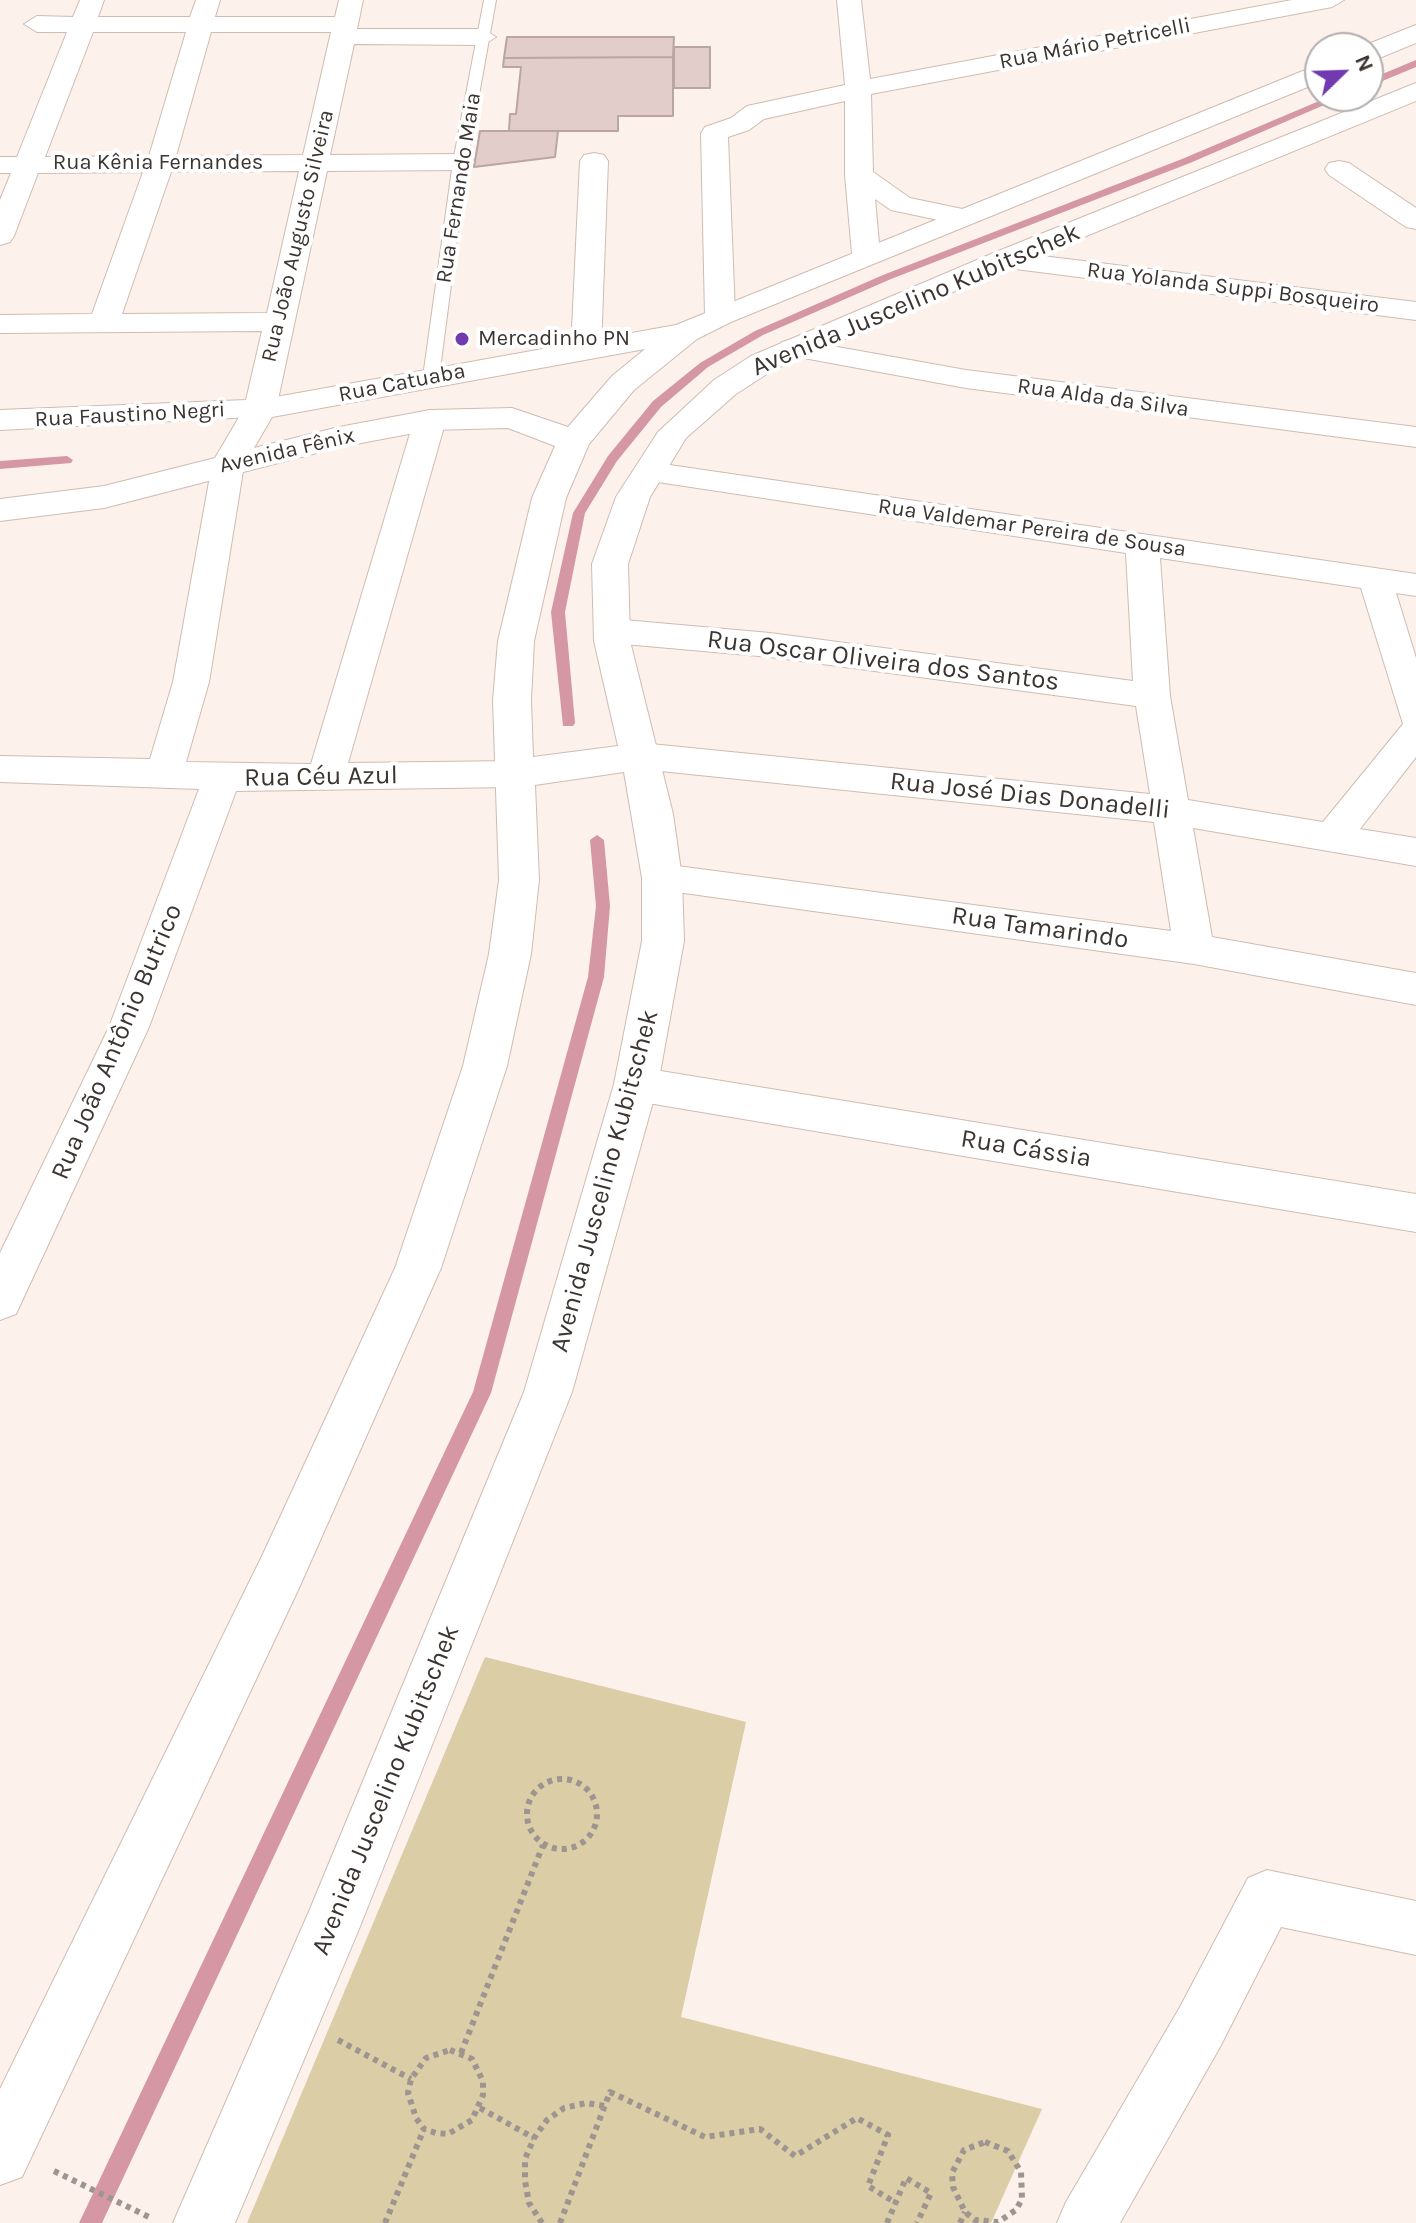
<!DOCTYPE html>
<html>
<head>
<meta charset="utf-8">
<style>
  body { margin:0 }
  #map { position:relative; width:1416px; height:2223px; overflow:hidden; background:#fdf1ec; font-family:Karla,sans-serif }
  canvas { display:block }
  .north { position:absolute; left:1304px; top:32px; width:80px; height:80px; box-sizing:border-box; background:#fff; border:2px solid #b1aead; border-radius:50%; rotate:67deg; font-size:22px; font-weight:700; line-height:32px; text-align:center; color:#3b3431 }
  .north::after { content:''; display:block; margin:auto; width:28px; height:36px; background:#723ab0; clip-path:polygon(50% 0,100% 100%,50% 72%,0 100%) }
</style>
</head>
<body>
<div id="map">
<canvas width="1416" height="2223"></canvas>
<div class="north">N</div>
</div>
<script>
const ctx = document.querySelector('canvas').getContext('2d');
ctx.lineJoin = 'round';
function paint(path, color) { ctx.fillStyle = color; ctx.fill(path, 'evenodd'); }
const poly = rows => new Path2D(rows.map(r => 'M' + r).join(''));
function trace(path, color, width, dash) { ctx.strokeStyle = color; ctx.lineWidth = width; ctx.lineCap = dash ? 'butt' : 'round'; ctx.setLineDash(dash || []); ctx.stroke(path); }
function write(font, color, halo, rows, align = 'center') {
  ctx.font = font + ' Karla,sans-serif'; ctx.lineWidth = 8; ctx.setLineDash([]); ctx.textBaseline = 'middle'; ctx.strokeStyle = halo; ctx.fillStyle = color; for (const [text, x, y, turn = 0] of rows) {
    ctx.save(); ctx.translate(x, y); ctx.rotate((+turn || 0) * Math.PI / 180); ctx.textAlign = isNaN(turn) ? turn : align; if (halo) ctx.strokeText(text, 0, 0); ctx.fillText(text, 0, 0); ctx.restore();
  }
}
const green = poly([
  [485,1657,746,1722,681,2017,1042,2109,991,2223,247,2223]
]);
const stream = poly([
  [1416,60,1416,67,1368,87,1368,80,1416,60],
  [1331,96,1345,96,1190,163,891,279,763,335,708,367,661,407,617,461,585,513,565,612,575,723,573,726,563,726,551,612,573,513,608,456,653,401,700,363,755,331,883,275,1182,159,1331,96],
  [67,456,73,460,71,463,0,469,0,461,67,456],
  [597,835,604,840,610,906,604,977,491,1393,102,2223,79,2223,473,1392,588,977,596,906,590,840,597,835]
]);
const building = poly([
  [507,37,674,37,673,57,504,58,507,37],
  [674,47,710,47,710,88,674,88,674,47],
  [673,57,673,116,618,116,618,131,509,131,510,114,516,114,521,67,503,67,504,58,673,57],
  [480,131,558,131,555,157,474,167,480,131]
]);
const path = poly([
  '527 1814a35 35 0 1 1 70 0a35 35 0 1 1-70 0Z',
  [338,2040,411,2079],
  [450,2050,472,2059,483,2081,483,2095,472,2120,448,2134,436,2133,424,2129,416,2118,408,2093,411,2079,426,2058,450,2050],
  [461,2053,543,1845],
  [480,2108,534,2138],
  [985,2142,1008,2151,1021,2172,1022,2199,1016,2210,998,2222,975,2220,965,2212,953,2187,952,2173,964,2150,985,2142],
  [54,2171,149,2217],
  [385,2223,424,2129],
  [542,2223,529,2203,525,2181,525,2159,534,2138,547,2120,564,2108,586,2103,605,2106],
  [560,2223,610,2092,705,2137,760,2129,795,2156,857,2118,888,2135,868,2186,896,2203],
  [887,2223,906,2178,931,2193,917,2223],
  [960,2223,965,2212]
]);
const service = poly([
  [484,0,496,0,467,162,439,377,431,382,423,377,453,162,484,0]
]);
const minor = poly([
  [80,0,104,0,98,17,190,17,196,0,220,0,215,17,335,17,339,0,363,0,357,29,483,29,496,37,483,45,354,44,330,155,460,154,470,156,474,162,470,168,460,170,327,171,276,409,271,416,0,430,0,410,246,400,262,331,0,333,0,315,92,314,143,172,38,173,14,236,10,242,0,245,0,200,11,173,0,173,0,157,17,157,67,32,37,32,24,24,37,16,73,17,80,0],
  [93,32,186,32,149,156,45,157,93,32],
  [211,32,331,32,303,155,176,156,211,32],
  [299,171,267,313,122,314,171,172,299,171],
  [837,0,861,0,870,79,1292,0,1344,0,1332,7,871,94,873,172,910,198,972,211,976,217,972,223,962,225,891,210,875,199,880,254,876,260,866,263,856,260,852,254,845,175,845,101,764,119,749,130,728,137,735,315,730,321,720,324,710,321,705,315,701,133,705,127,731,118,747,106,845,85,837,0],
  [594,153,604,155,608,161,601,349,597,355,586,358,575,355,571,349,580,161,584,155,594,153],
  [1339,161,1349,163,1416,208,1416,229,1406,227,1329,175,1325,169,1329,163,1339,161],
  [1002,251,1416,302,1416,320,992,266,988,260,992,254,1002,251],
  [793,339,966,370,1416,427,1416,447,966,388,782,354,778,348,782,342,793,339],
  [430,410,441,413,446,420,348,763,514,761,527,765,532,774,527,783,514,787,236,791,149,1027,16,1314,0,1320,0,1253,109,1027,199,789,0,782,0,756,150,759,173,682,212,465,217,458,228,455,239,458,244,465,209,682,186,762,311,764,414,420,419,413,430,410],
  [649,462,1416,574,1416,596,1396,593,1416,658,1416,757,1360,829,1416,838,1416,866,1193,828,1212,937,1416,973,1416,1005,1194,964,648,888,643,878,648,868,662,864,1171,931,1154,822,641,769,628,765,623,756,628,747,641,743,1150,794,1136,706,770,657,613,643,601,639,596,631,601,623,613,619,770,633,1133,681,1126,553,638,479,633,472,638,465,649,462],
  [1160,558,1361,588,1403,724,1323,822,1188,800,1170,696,1160,558],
  [636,1067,1416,1194,1416,1232,636,1101,621,1096,615,1084,621,1072,636,1067],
  [1267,1870,1416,1901,1416,1955,1281,1927,1220,2047,1120,2223,1057,2223,1066,2202,1180,2007,1248,1878,1267,1870]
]);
const tertiary = poly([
  [1416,25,1416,43,1377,59,1368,61,1368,48,1358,48,1416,25],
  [1320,64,1320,82,731,322,697,339,634,390,589,444,566,498,534,641,531,700,533,757,618,746,594,641,592,564,616,497,658,432,714,380,751,356,991,254,1416,83,1416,101,1013,266,773,370,736,394,686,438,650,497,628,564,630,641,673,814,682,878,684,941,658,1084,572,1392,359,1929,235,2223,173,2223,310,1909,524,1392,614,1084,642,941,642,878,624,772,535,785,539,880,531,954,507,1066,441,1268,299,1588,22,2177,0,2185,0,2089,263,1554,395,1268,463,1066,489,954,499,880,493,700,498,641,532,498,555,446,508,428,430,430,340,447,104,508,0,521,0,499,104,486,215,458,248,402,676,325,1320,64],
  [645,349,612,376,568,427,512,408,430,410,339,427,254,448,272,417,645,349]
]);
const markers = [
  [462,339,8,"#723ab0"]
];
const farStreetnames = [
  ["Rua Mário Petricelli",1095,44,-11],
  ["Rua Kênia Fernandes",158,163],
  ["Rua Fernando Maia",459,188,-81],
  ["Rua João Augusto Silveira",298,236,-77],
  ["Rua Yolanda Suppi Bosqueiro",1233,288,7],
  ["Rua Catuaba",402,383,-11],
  ["Rua Alda da Silva",1103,398,8],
  ["Rua Faustino Negri",130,415,-3],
  ["Avenida Fênix",287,451,-13],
  ["Rua Valdemar Pereira de Sousa",1032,528,8]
];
const farPoinames = [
  ["Mercadinho PN",478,339]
];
const streetNames = [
  ["Avenida Juscelino Kubitschek",916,300,-23],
  ["Rua Oscar Oliveira dos Santos",883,661,7],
  ["Rua Céu Azul",321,777,-1],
  ["Rua José Dias Donadelli",1030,796,6],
  ["Rua Tamarindo",1040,928,8],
  ["Rua João Antônio Butrico",117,1042,-67],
  ["Rua Cássia",1026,1149,9],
  ["Avenida Juscelino Kubitschek",605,1181,-75],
  ["Avenida Juscelino Kubitschek",386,1790,-68]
];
paint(green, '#dbcda6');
paint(stream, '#d597a4');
paint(building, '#e2cdca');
trace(building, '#b9a5a2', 2);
trace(service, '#cebcb3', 2);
trace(minor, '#cebcb3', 2);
trace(tertiary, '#cebcb3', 2);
trace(path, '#9e9591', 6, [5, 5]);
paint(service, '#fff');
paint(minor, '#fff');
paint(tertiary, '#fff');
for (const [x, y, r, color] of markers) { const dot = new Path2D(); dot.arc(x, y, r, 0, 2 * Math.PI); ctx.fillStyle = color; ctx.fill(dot); trace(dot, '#fff', 3); }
write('22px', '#3b3431', '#fff', farStreetnames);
write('22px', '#3b3431', '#fff', farPoinames, 'left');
write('26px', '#3b3431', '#fff', streetNames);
</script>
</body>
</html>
